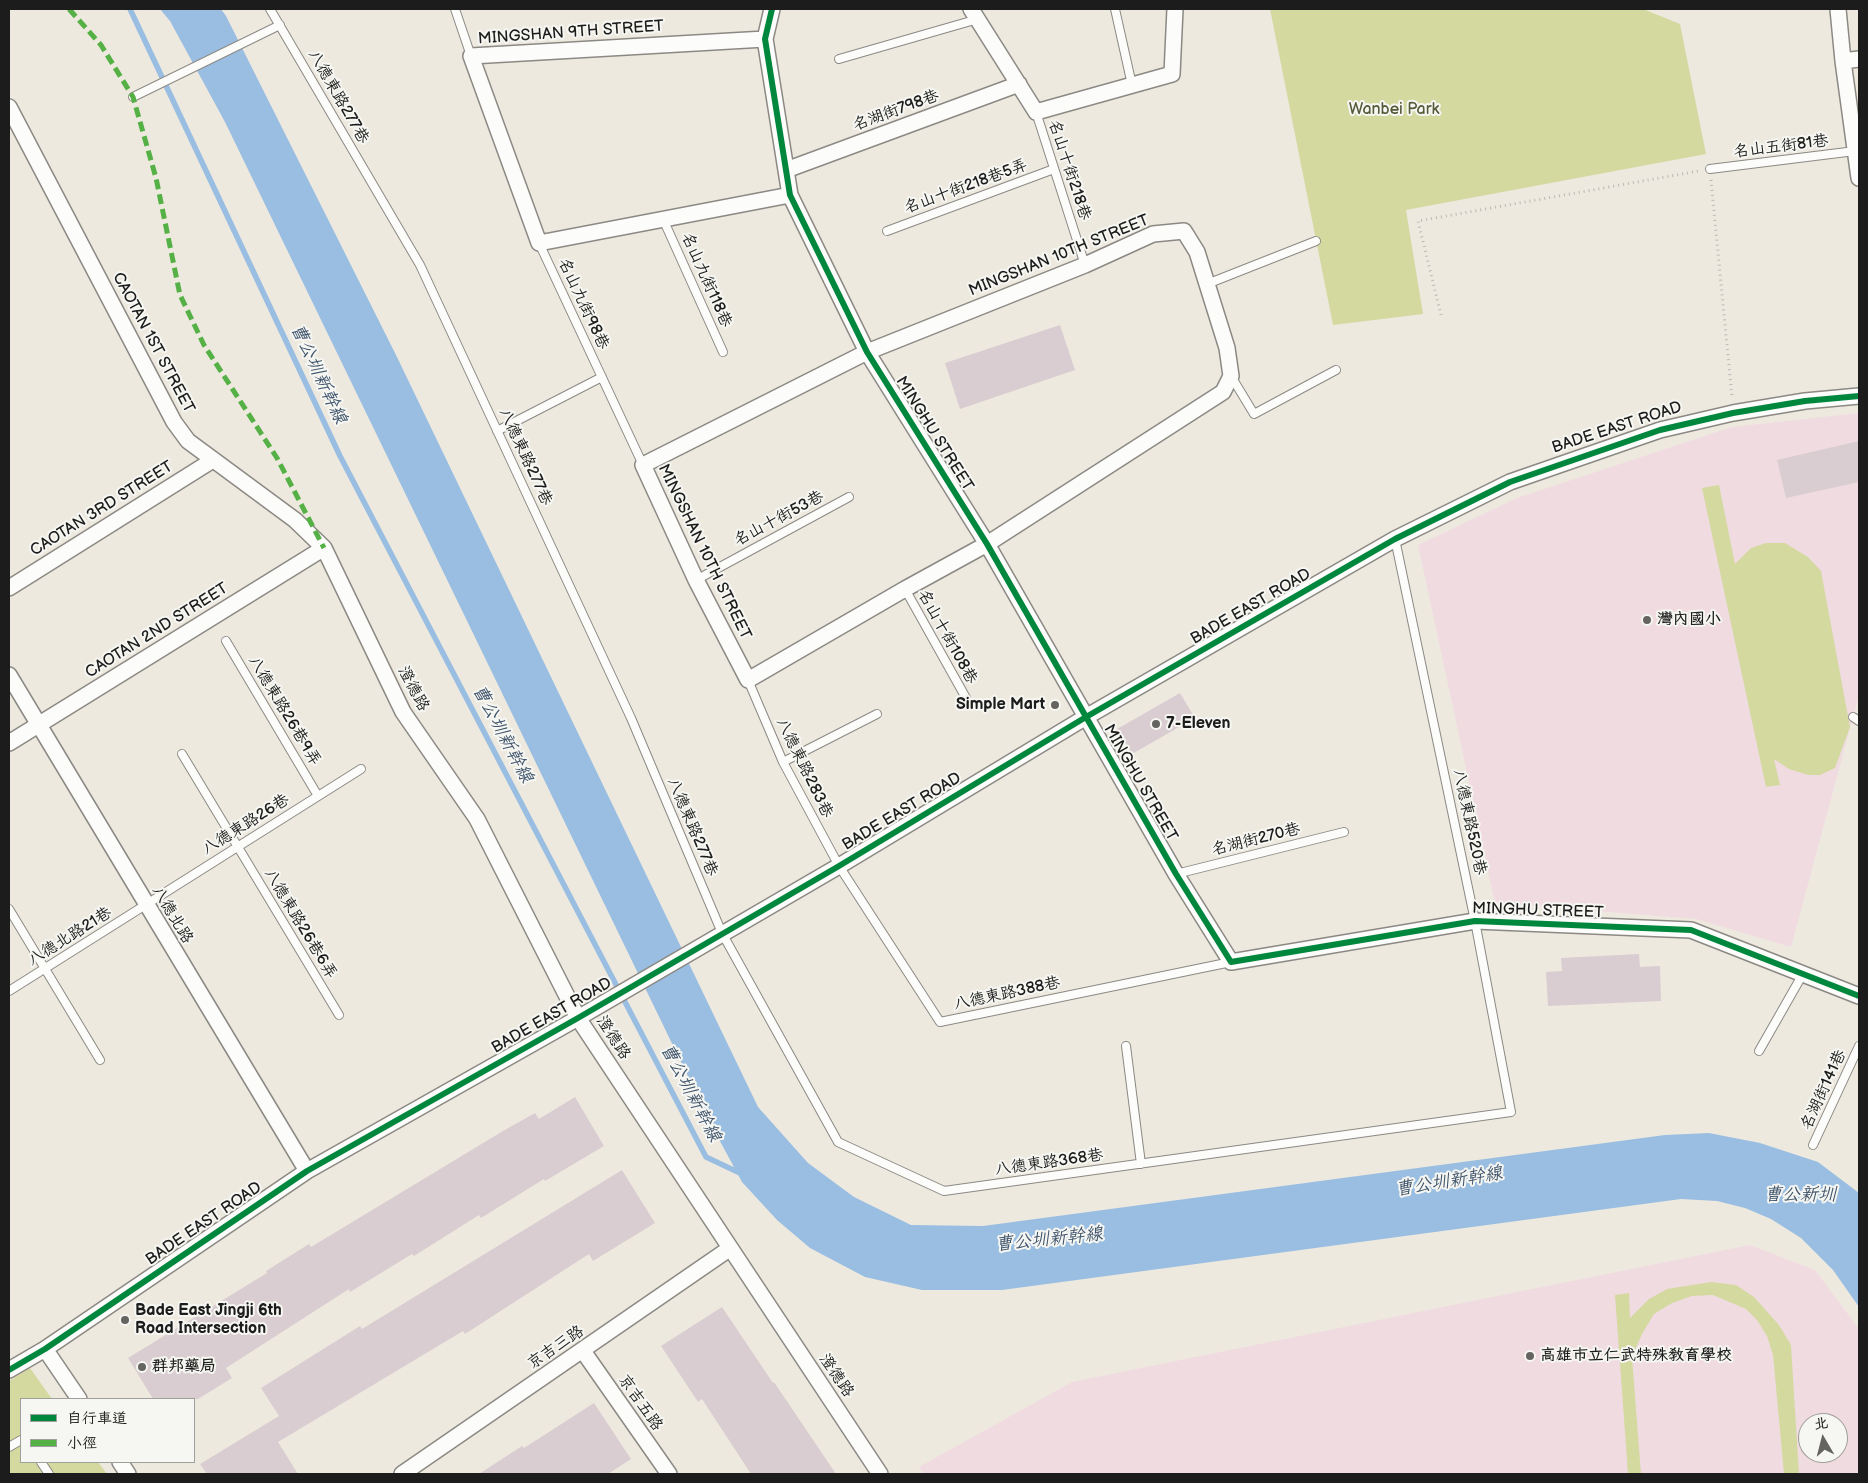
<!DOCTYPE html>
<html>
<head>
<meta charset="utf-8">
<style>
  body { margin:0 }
  #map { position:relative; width:1868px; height:1483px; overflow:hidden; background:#eee9df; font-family:"Balsamiq Sans","LXGW WenKai TC",sans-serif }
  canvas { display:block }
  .frame { position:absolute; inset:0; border:10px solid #1c1c1c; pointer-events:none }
  .legend { position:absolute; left:20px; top:1398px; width:175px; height:65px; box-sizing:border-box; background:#f6f6f2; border:1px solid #9f9f9c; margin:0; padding:6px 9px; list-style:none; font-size:15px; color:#1c1c1c }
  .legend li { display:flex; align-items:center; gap:10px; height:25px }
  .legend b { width:25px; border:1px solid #9f9f9c }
  .north { position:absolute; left:1798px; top:1413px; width:50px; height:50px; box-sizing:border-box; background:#f6f6f2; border:1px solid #9f9f9c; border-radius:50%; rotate:352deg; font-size:14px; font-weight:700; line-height:20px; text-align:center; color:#1c1c1c }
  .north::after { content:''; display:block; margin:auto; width:18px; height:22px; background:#666460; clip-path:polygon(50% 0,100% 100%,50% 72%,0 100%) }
</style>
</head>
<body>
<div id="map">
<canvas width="1868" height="1483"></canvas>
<div class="frame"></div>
<ul class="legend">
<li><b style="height:6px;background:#00873e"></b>自行車道</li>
<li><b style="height:6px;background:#55b145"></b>小徑</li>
</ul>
<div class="north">北</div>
</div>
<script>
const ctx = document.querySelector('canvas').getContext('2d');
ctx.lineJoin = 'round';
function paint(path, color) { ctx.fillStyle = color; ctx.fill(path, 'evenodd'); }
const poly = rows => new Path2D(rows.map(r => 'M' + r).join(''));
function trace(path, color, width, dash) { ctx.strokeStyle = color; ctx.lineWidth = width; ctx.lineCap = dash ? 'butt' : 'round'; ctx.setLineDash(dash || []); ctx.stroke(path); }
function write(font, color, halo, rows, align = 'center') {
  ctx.font = font + ' "Balsamiq Sans","LXGW WenKai TC",sans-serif'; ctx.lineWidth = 4; ctx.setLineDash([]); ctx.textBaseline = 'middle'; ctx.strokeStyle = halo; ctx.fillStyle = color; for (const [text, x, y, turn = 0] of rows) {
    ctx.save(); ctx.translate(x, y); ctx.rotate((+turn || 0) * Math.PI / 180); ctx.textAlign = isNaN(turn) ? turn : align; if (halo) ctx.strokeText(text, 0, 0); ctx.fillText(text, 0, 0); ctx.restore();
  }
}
const built = poly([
  [1859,413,1859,695,1791,947,1696,919,1495,903,1418,545,1517,498,1732,427],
  [1750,1245,1815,1270,1859,1329,1859,1474,924,1474,919,1467,1072,1382],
  [1808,1423,1838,1423,1838,1453,1808,1453]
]);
const green = poly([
  [1270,9,1643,9,1680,24,1706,154,1406,210,1423,314,1333,325],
  [1719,485,1735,564,1751,548,1766,543,1785,543,1808,557,1821,571,1850,727,1835,768,1820,775,1808,775,1789,769,1774,759,1780,785,1766,787,1702,488],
  [1711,1282,1736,1285,1754,1297,1779,1325,1791,1345,1799,1474,1784,1474,1773,1355,1767,1336,1757,1320,1746,1309,1713,1295,1692,1296,1672,1303,1654,1314,1642,1334,1632,1357,1641,1474,1628,1474,1615,1295,1629,1293,1630,1318,1649,1299,1667,1289],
  [30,1368,52,1399,21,1399,21,1462,98,1462,107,1474,9,1474,9,1381]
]);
const water = poly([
  [160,9,221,9,226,16,396,355,758,1107,808,1163,854,1197,911,1225,983,1226,1665,1135,1709,1133,1760,1143,1818,1162,1859,1193,1859,1307,1833,1270,1801,1238,1771,1219,1745,1208,1717,1201,1681,1199,1002,1290,922,1290,865,1277,810,1248,777,1220,742,1182,714,1130,225,122,170,21]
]);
const stream = poly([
  [130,9,340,456,706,1157,742,1174]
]);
const building = poly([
  [1060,325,1075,370,960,409,945,363],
  [1859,441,1859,482,1786,498,1777,460],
  [1180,693,1195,718,1132,754,1117,729],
  [1639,954,1640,967,1660,966,1661,1001,1548,1006,1546,972,1562,971,1561,958],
  [575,1097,604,1146,545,1181,544,1179,481,1218,479,1215,414,1256,412,1254,350,1292,349,1289,226,1368,232,1378,198,1399,153,1399,128,1358,267,1273,266,1271,309,1244,311,1247,503,1131,535,1113,539,1119],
  [622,1170,655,1223,593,1261,589,1254,465,1334,463,1331,278,1442,298,1474,207,1474,200,1464,279,1416,261,1388,360,1326,362,1329],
  [722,1307,773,1383,774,1382,836,1474,751,1474,702,1399,698,1402,661,1346],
  [594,1403,631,1459,608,1474,479,1474,522,1446,524,1448]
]);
const path = poly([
  [1711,180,1732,397],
  [1441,315,1418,221,1699,171]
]);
const lane = poly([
  [270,9,420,265,631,718,722,933,838,1142,944,1191,1511,1112,1475,921,1395,539],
  [455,9,471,56],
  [1115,9,1132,85],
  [839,59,978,19],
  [133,97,280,25],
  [1036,112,1085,265],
  [1710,169,1855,151],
  [663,219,723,352],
  [887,231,1054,169],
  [539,243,643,465],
  [1207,284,1316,241],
  [1231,376,1254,414,1336,370],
  [497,431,602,377],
  [696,580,849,497],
  [905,589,966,698],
  [226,641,318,796],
  [748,680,783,762,839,866,940,1022,1231,962],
  [1853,717,1859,721],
  [182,754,339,1015],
  [783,762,877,714],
  [1176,874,1344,832],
  [9,909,100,1060],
  [9,991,361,769],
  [1126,1046,1141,1164],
  [1759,1051,1804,972],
  [1813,1145,1859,1046],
  [9,1447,21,1440],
  [41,1462,49,1474]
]);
const street = poly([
  [772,9,765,39,790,195,867,352,987,544,1176,874,1231,962,1475,921,1691,930,1859,996],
  [971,9,1036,112,1172,74,1175,9],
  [1838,9,1843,61],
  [765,39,471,56,539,243,790,195],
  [1859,59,1843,61,1859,178],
  [9,107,174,422,188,441,295,520,324,548,403,712,477,819,578,1018,880,1474],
  [786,170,1019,84],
  [1184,231,1197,252,1227,348,1231,376,1223,392,987,544,905,589,748,680,696,580,643,465,867,352,1085,265,1153,234,1184,231],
  [9,588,213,460],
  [9,675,307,1171],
  [9,743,324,548],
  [45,1349,79,1399],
  [583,1351,669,1474],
  [9,1370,45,1349,307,1171,578,1018,839,866,1086,717,1395,539,1510,482,1660,430,1733,413,1805,401,1859,396],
  [120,1462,128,1474],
  [402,1474,729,1249]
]);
const quiet = poly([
  [69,9,101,45,133,97,156,178,180,295,204,345,277,458,324,548]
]);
const cycleway = poly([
  [772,9,765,39,790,195,867,352,987,544,1176,874,1231,962,1475,921,1691,930,1859,996],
  [9,1370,45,1349,307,1171,578,1018,839,866,1086,717,1395,539,1510,482,1660,430,1733,413,1805,401,1859,396]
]);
const markers = [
  [1647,620,5,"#666460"],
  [1055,705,5,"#666460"],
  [1156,724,5,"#666460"],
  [125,1320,5,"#666460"],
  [1530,1356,5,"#666460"],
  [142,1367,5,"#666460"]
];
const streetNames = [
  ["MINGSHAN 9TH STREET",571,33,-4],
  ["八德東路277巷",338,97,60],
  ["名湖街798巷",896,111,-20],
  ["名山五街81巷",1781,147,-7],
  ["名山十街218巷",1069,170,72],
  ["名山十街218巷5弄",966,187,-20],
  ["MINGSHAN 10TH STREET",1059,256,-22],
  ["名山九街118巷",706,280,66],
  ["名山九街98巷",583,304,65],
  ["CAOTAN 1ST STREET",153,343,62],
  ["BADE EAST ROAD",1617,428,-18],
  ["MINGHU STREET",934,434,58],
  ["八德東路277巷",525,457,65],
  ["CAOTAN 3RD STREET",102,509,-32],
  ["名山十街53巷",779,519,-28],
  ["MINGSHAN 10TH STREET",704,552,64],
  ["BADE EAST ROAD",1251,607,-30],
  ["CAOTAN 2ND STREET",157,631,-32],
  ["名山十街108巷",947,637,61],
  ["澄德路",413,689,62],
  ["八德東路26巷9弄",284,711,59],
  ["八德東路283巷",804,768,64],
  ["MINGHU STREET",1140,783,60],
  ["BADE EAST ROAD",902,812,-31],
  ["八德東路520巷",1469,822,78],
  ["八德東路26巷",246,825,-32],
  ["八德東路277巷",692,827,67],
  ["名湖街270巷",1256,840,-14],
  ["MINGHU STREET",1538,911,2],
  ["八德北路",172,915,59],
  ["八德東路26巷6弄",300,924,59],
  ["八德北路21巷",70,937,-32],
  ["八德東路388巷",1007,994,-12],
  ["BADE EAST ROAD",552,1016,-30],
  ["澄德路",613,1038,57],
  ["名湖街141巷",1824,1090,-65],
  ["八德東路368巷",1049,1163,-8],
  ["BADE EAST ROAD",204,1224,-34],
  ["京吉三路",556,1348,-34],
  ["澄德路",836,1376,56],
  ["京吉五路",640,1403,55]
];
const parkNames = [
  ["Wanbei Park",1394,110]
];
const poiNames = [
  ["灣內國小",1657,620],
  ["Simple Mart",1045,705,"right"],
  ["7-Eleven",1166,724],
  ["Bade East Jingji 6th",135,1311],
  ["Road Intersection",135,1329],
  ["高雄市立仁武特殊教育學校",1540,1356],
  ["群邦藥局",152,1367]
];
const waterNames = [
  ["曹公圳新幹線",318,374,65],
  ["曹公圳新幹線",502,734,62],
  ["曹公圳新幹線",690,1093,62],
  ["曹公圳新幹線",1449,1182,-9],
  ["曹公新圳",1800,1195],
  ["曹公圳新幹線",1049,1240,-6]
];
paint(built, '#f0dbe1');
paint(green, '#d4d9a0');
paint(water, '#99bee2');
trace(stream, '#99bee2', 5.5);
paint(building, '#d9cdd1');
trace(lane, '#8c8984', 10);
trace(street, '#8c8984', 18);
trace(path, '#b9b9b7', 3, [1, 4]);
trace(lane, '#fcfcfa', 8);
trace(street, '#fcfcfa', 15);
trace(quiet, '#55b145', 5, [10, 5]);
trace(cycleway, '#00873e', 6);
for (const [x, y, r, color] of markers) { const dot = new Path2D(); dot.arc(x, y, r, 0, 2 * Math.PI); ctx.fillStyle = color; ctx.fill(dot); trace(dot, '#f6f6f2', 2); }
write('16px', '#1c1c1c', '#f6f6f2', streetNames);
write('16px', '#555a38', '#f6f6f2', parkNames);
write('bold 16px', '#1c1c1c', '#f6f6f2', poiNames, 'left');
write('italic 18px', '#40556c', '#f6f6f2', waterNames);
</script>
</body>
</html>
